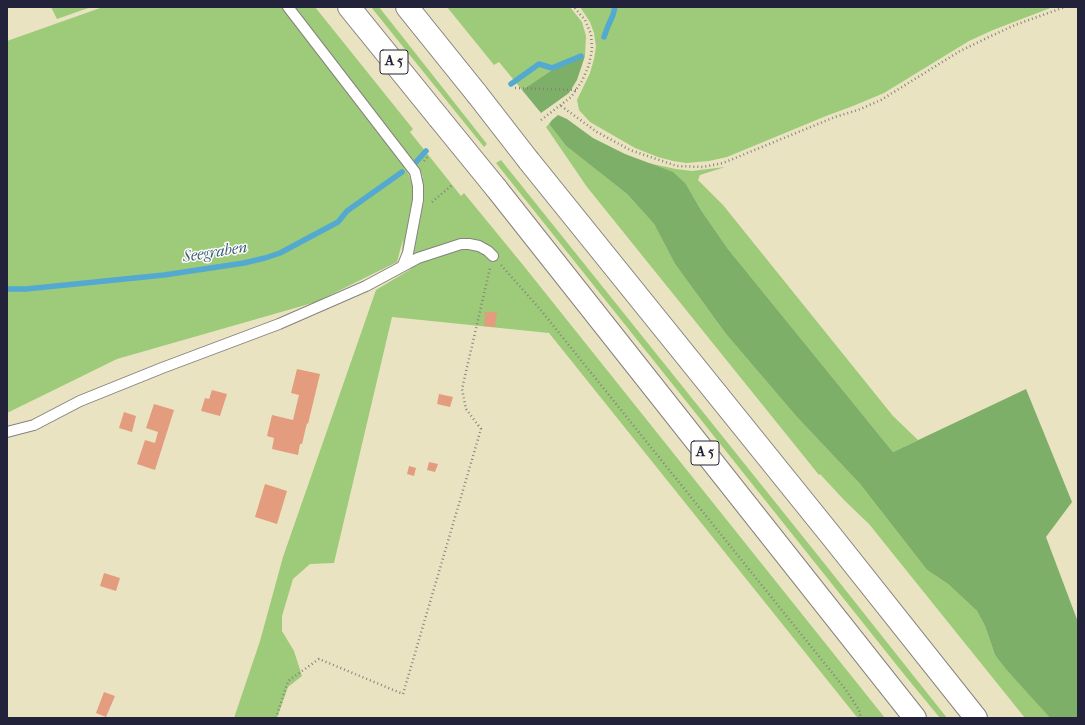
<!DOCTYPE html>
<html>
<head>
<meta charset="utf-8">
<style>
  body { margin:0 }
  #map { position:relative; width:1085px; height:725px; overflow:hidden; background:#eae3c1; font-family:"IM FELL French Canon",serif }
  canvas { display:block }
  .frame { position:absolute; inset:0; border:8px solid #22223b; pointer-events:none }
</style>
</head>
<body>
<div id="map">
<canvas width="1085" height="725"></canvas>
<div class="frame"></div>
</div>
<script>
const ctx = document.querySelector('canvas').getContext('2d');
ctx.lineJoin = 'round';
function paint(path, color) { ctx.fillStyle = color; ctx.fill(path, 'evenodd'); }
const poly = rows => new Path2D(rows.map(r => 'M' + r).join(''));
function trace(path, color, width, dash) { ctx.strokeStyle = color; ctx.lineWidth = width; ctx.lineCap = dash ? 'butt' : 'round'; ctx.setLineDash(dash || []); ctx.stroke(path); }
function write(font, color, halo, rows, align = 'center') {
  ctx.font = font + ' "IM FELL French Canon",serif'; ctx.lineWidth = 3; ctx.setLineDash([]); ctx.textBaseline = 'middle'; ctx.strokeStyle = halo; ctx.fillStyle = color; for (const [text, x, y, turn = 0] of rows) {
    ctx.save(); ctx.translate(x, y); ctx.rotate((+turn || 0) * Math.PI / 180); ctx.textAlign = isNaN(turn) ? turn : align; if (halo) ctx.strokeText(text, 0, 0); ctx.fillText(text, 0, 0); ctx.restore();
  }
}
const green = poly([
  [51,7,91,7,57,19],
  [103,7,283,7,403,165,409,175,412,184,423,177,415,164,293,7,315,7,413,129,410,132,461,196,464,193,523,265,885,718,859,718,856,716,549,333,392,317,334,563,310,564,293,579,282,616,282,631,294,651,302,676,288,687,277,718,234,718,260,641,283,557,376,290,411,269,402,251,403,239,397,262,316,302,117,359,7,413,7,41],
  [371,7,379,7,487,144,484,147],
  [447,7,570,7,582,22,586,36,585,56,552,70,522,90,499,62,494,65],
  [580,7,1053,7,993,30,969,41,884,93,853,106,826,116,727,157,709,161,686,163,673,161,658,157,635,148,590,122,579,110,577,100,590,73,594,59,596,47,594,33,590,22],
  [549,124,566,146,627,194,654,224,675,264,726,334,796,416,860,484,927,570,948,584,977,611,985,626,995,655,1050,718,1025,718,869,524,845,501,820,474,819,475,587,187,546,127],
  [501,160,824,563,947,718,940,718,907,678,496,163],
  [648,163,676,169,692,171,725,167,700,175,698,180,723,205,893,416,918,440,893,452,728,249,701,210,686,184]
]);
const forest = poly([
  [585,56,577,80,569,93,541,113,522,90,552,70],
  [558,115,567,119,593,138,625,154,673,172,686,184,701,210,728,249,893,452,1026,389,1072,502,1046,537,1078,622,1078,718,1050,718,1006,669,995,655,985,626,977,611,948,584,927,570,860,484,796,416,726,334,675,264,654,224,627,194,566,146,549,124,552,120]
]);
const stream = poly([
  [604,37,608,26,613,15,615,7],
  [511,84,539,64,552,68,581,56],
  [416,162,426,151],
  [7,289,26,289,164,275,244,263,265,258,280,253,338,222,347,211,402,172]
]);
const building = poly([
  [485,312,497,312,495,327,484,326],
  [297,369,320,374,308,424,307,423,302,444,300,444,298,455,272,449,274,438,267,436,272,415,293,420,299,395,291,393],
  [212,390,227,394,220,416,201,411,205,398,209,399],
  [439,394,453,397,450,407,437,404],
  [154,404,174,410,155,470,137,464,145,440,155,443,158,432,146,428],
  [124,412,136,416,132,432,119,428],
  [429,462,438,464,435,472,427,470],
  [409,466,416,468,414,476,407,474],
  [265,484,287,491,277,524,255,517],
  [104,573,120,578,116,591,100,586],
  [104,692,115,696,106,717,96,713]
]);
const path = poly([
  [515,88,576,90],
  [561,106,597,132,630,150,677,166,703,167,723,163,835,117,858,110,881,100,960,51,989,37,1015,25,1065,7],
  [541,120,571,97,582,81,589,65,592,49,591,34,585,20,574,7],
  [424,161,429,155],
  [432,202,452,185],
  [501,265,539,308,846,690,859,710,861,718],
  [276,718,288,681,319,659,403,694,481,429,466,409,462,389,490,268]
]);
const service = poly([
  [288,7,415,172,418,186,418,200,408,253,403,265],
  [7,432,34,425,80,401,162,368,279,324,366,286,418,258,461,244,469,244,479,246,488,251,493,256]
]);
const motorway = poly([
  [349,7,439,118],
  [407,7,477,94],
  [529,161,833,538,976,718],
  [496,188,915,718]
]);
const motorwayBridge = poly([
  [477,94,529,161],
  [439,118,496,188]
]);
const shields = [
  [394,62,28],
  [705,453,28]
];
const shieldNames = [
  ["A 5",394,62],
  ["A 5",705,453]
];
const waterNames = [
  ["Seegraben",215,253,-9]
];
paint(green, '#9dcb79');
paint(forest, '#7eaf69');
trace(stream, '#54a9d0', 5.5);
paint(building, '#e39c7d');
trace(service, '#86827e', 12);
trace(motorway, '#86827e', 24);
trace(path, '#86827e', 2.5, [1, 3]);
trace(service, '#fff', 10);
trace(motorway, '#fff', 22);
trace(motorwayBridge, '#86827e', 24, []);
trace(motorwayBridge, '#fff', 22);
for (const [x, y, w] of shields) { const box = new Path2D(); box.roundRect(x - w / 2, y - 12, w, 24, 3); ctx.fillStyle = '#fdfcf7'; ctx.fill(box); trace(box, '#22223b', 1); }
write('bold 14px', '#22223b', null, shieldNames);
write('italic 16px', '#385f7e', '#fdfcf7', waterNames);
</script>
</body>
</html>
